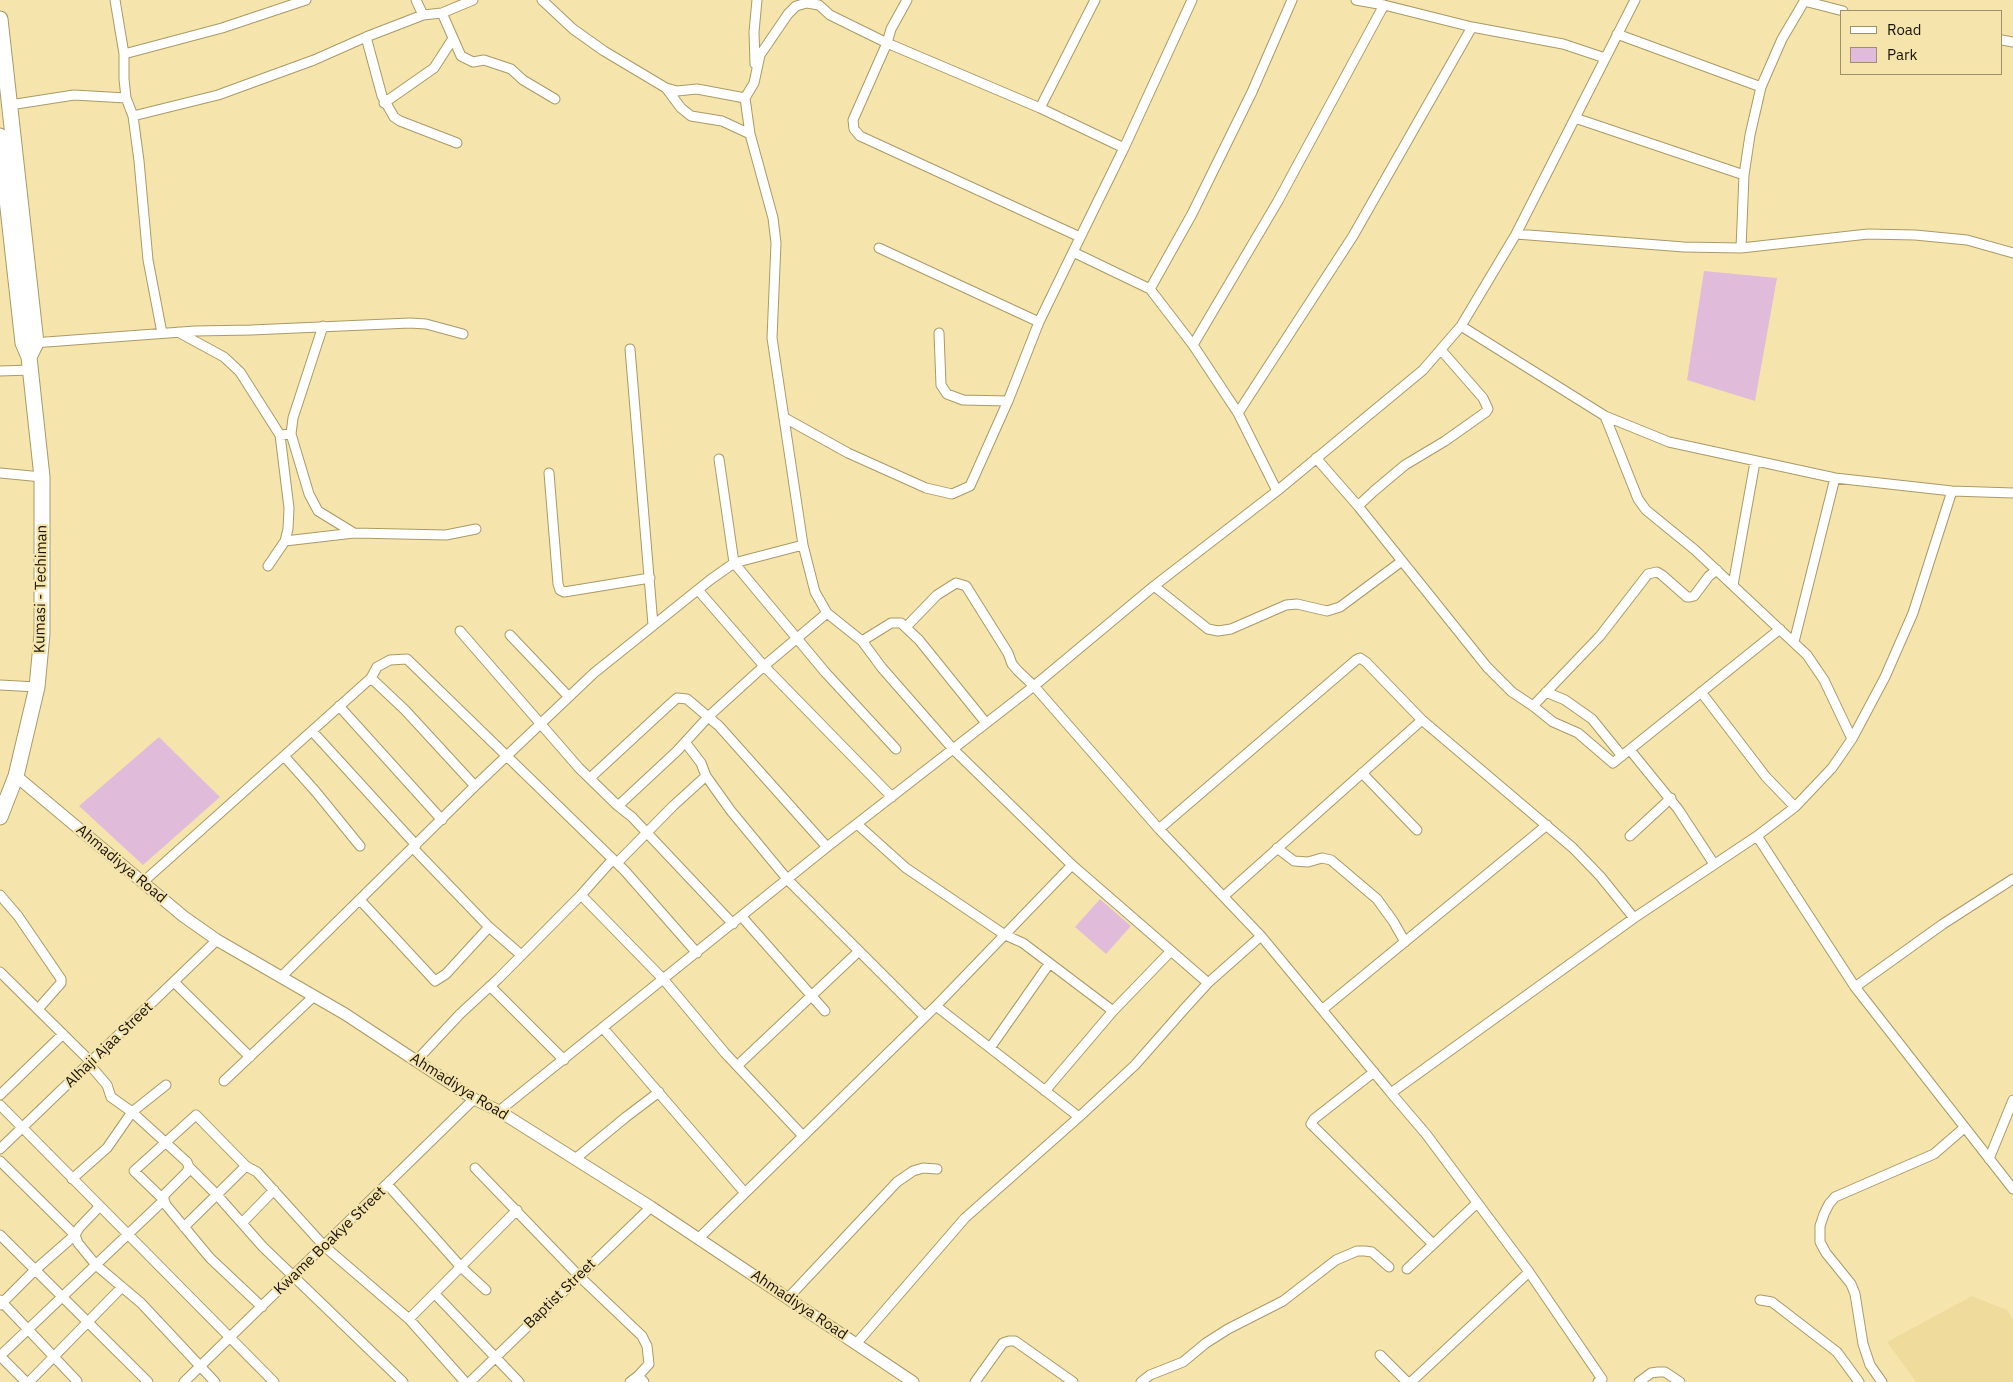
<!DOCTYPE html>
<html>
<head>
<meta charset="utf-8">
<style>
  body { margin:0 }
  #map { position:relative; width:2013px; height:1382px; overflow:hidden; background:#f5e5ad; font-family:"IBM Plex Sans",sans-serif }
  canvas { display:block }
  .legend { position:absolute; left:1840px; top:10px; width:162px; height:65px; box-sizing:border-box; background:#f5e5ad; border:1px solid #9d9168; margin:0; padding:6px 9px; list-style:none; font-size:15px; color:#181200 }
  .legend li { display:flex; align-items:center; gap:10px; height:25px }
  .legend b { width:25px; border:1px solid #9d9168 }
</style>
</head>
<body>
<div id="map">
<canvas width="2013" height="1382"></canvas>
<ul class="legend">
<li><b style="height:6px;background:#fff"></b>Road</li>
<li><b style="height:14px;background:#e1bcda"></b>Park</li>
</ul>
</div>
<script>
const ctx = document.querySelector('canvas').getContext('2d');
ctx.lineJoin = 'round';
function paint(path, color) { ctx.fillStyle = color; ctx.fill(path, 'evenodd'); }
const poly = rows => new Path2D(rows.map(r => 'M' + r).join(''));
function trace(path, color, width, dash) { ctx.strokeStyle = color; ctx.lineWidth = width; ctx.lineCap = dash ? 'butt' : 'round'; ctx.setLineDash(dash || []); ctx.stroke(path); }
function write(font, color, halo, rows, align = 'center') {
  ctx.font = font + ' "IBM Plex Sans",sans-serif'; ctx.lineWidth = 4.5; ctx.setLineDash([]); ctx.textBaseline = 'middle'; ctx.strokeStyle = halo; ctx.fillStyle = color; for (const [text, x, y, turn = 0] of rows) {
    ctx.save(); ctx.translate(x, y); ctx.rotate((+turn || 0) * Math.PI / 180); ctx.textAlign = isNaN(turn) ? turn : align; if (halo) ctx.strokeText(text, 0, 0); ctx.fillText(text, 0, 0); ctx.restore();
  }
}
const built = poly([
  [1972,1296,2007,1310,2013,1320,2013,1382,1916,1382,1887,1342]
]);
const green = poly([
  [1704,271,1777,278,1755,401,1687,380],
  [159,737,220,797,143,865,79,806],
  [1100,899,1131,926,1106,954,1075,927]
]);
const minor = poly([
  [115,0,124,54],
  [416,0,423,15,442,13,473,0],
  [542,0,573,29,604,51,666,88,677,91,697,89,745,98],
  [1192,0,1124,148,1073,252,1150,289,1192,214,1252,92,1292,0],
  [1356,0,1384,5,1472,27,1563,44,1605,58],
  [1804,1,1843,11],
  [442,13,461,56,473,62,484,60,511,69,523,80,555,99],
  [1617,34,1761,87],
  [366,37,382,96,394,117,400,121,457,143],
  [2002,40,2013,42],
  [755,64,754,32,757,0],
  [666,88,681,108,691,116,722,121,750,134],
  [384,103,434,68,452,40],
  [10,105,74,95,126,98],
  [1040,108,1095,0],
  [133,116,218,95,314,60,366,37,423,15],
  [1575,118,1744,175,1741,248],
  [1744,175,1750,135,1761,87,1782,39,1805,0],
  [1516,234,1684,247,1741,248,1868,234,1915,235,1967,240,2013,253],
  [1080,237,860,136,854,129,853,120,887,43,1040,108,1124,148],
  [879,248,1039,322],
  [1150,289,1193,345,1238,413,1277,491],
  [323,326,293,418,291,434,309,494,318,511,354,533,446,535,476,529],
  [1461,326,1605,416,1669,442,1835,478,1952,491,2013,493],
  [178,332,224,357,240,372,280,435,291,434],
  [162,333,148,260,139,161,133,116,126,98,124,79,124,54,222,28,306,0],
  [939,333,941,385,947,394,963,400,1008,401],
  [33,343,195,331,251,330,410,323,426,324,463,334],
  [1193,345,1278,201,1384,5],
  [630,349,653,625],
  [0,371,31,370],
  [1238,413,1353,236,1472,27],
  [1605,416,1638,499,1646,510,1695,550,1807,655,1824,680,1852,739,1885,677,1913,613,1952,491],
  [785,418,848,453,926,488,952,494,970,486,1008,401,1039,322,1073,252],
  [1316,458,1358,506,1487,667,1512,692,1533,706,1600,636,1648,574,1657,572,1662,575,1687,597,1690,597,1694,596,1709,576,1717,570],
  [719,459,734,563,825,672,896,749],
  [0,473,42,477],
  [549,473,558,584,560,590,564,592,650,578],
  [1358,506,1374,491,1405,465,1445,441,1486,412,1488,409,1483,398,1441,350],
  [285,541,354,533],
  [268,566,285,541,288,529,289,508,280,435],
  [1733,585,1755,462],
  [1154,586,1208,629,1218,631,1231,629,1286,605,1297,604,1327,611,1340,607,1402,561],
  [698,590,764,666,892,797],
  [827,613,862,641,882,668,953,749,1072,865,1208,983],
  [906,627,937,595,956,583,966,586,1008,653,1012,664,1018,671,1034,686,1159,829,1261,936,1391,1093,1634,918,1757,836,1795,807,1832,768,1852,739],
  [460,631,579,768,618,806,632,817,733,924],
  [510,635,569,697],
  [862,641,891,623,901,623,919,640,986,723],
  [1794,642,1835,478],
  [371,678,405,710,475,786],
  [0,685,37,687],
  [1546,692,1565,700,1592,719,1622,756],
  [1701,692,1766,777,1795,807],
  [339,706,442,820],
  [1533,706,1553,722,1578,733,1613,763,1780,629],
  [312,731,416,845],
  [1630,750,1678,809,1714,864],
  [284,756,316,792,360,846],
  [1362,773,1417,830],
  [706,776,731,811,788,880,925,1017],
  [590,778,668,706,677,698,687,699,719,726,827,847],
  [618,806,677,751,709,716,764,666,827,613,815,592,803,545,772,338,776,243,773,218,750,134,745,98,754,83,760,55,788,14,796,6,807,3,819,5,830,15,887,43,891,29,907,0],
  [857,824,906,868,1005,935,1023,943,1113,1011],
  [1159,829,1356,660,1360,658,1366,662,1422,720],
  [1630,836,1671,798],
  [1757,836,1855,987],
  [413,848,489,927,520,954],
  [1277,848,1294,861,1308,862,1322,858,1331,860,1377,899,1393,921,1405,942],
  [617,863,673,806,706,776,701,763,685,742],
  [2013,879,1943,924,1855,987,2013,1189],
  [143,882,371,678,377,667,390,660,407,659,625,871,697,953],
  [0,895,18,916,61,979,61,983,38,1009],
  [581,895,664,980,725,1053,803,1136],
  [1224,896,1422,720,1573,848,1600,876,1634,918],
  [360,900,435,981,446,974,489,927],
  [742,917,825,1011],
  [0,972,91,1062],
  [281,977,475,786,594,673,710,580,734,563,803,545],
  [174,982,250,1057],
  [490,986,564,1060],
  [936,1006,1072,865],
  [1323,1009,1547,825],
  [603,1028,745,1193],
  [990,1048,1049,964],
  [416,1061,460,1014,499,978,581,895,613,859],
  [89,1064,107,1085,111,1097,132,1112,187,1162,189,1167,187,1172,164,1195,164,1200,166,1205,210,1258,262,1307],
  [737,1066,859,951],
  [1374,1072,1314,1119,1311,1124,1433,1244],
  [224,1081,314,996],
  [1045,1091,1113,1011,1171,951],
  [1391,1093,1426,1134,1529,1272,1602,1379,1598,1382],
  [0,1095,63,1034],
  [0,1105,274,1382],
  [499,1111,827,847,1034,686,1154,586,1277,491,1423,370,1461,326,1516,234,1635,0],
  [0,1149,217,940],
  [575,1159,626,1117,659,1092],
  [1989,1159,2013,1100],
  [0,1161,75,1235,35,1270,0,1305],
  [189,1167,217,1195,263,1247,403,1382],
  [475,1168,579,1276,642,1336,647,1346,649,1364,638,1376],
  [72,1179,107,1148,132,1112,166,1085],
  [387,1184,461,1267,486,1290],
  [100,1206,79,1228,75,1235,78,1243,96,1265,141,1303,215,1382],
  [242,1223,274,1190],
  [184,1227,246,1166],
  [0,1235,148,1382],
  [698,1239,936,1006,1079,1117,1135,1065,1186,1007,1208,983,1261,936],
  [1407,1269,1477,1203],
  [435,1294,519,1382],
  [788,1298,897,1182,913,1171,923,1168,937,1169],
  [0,1300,77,1381],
  [1760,1300,1772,1302,1837,1352,1859,1382],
  [409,1319,517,1210],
  [856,1344,965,1218,1079,1117],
  [1380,1355,1407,1382],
  [0,1356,164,1200,134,1171,196,1115,246,1166,257,1172,324,1246,409,1319,465,1382],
  [0,1356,26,1382],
  [29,1382,122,1287],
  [184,1382,474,1099],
  [470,1382,651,1207],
  [630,1382,638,1376,644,1382],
  [975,1382,1003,1343,1009,1341,1015,1341,1073,1382],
  [1141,1382,1150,1375,1183,1362,1206,1343,1228,1329,1283,1301,1336,1260,1357,1251,1365,1251,1372,1252,1389,1267],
  [1411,1382,1529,1272],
  [1639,1382,1651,1373,1658,1372,1665,1372,1680,1382],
  [1882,1382,1870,1365,1863,1344,1855,1294,1851,1284,1826,1253,1820,1242,1820,1226,1824,1214,1829,1204,1835,1197,1934,1154,1964,1128]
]);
const tertiary = poly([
  [16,776,183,916,217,940,345,1014,474,1099,499,1111,651,1207,913,1382]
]);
const trunk = poly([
  [0,19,36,343,29,357],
  [0,136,23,343,29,357,42,477,42,634,37,687,16,776,0,817]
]);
const streetNames = [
  ["Kumasi - Techiman",41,589,-89],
  ["Ahmadiyya Road",121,864,40],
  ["Alhaji Ajaa Street",109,1045,-44],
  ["Ahmadiyya Road",459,1087,32],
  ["Kwame Boakye Street",330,1241,-44],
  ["Baptist Street",560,1294,-44],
  ["Ahmadiyya Road",799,1305,34]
];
paint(built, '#efdc9d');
paint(green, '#e1bcda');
trace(minor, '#aa9a65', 11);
trace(tertiary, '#aa9a65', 13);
trace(trunk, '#aa9a65', 17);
trace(minor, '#fff', 9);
trace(tertiary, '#fff', 11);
trace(trunk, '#fff', 15);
write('15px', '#181200', '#f5e5ad', streetNames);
</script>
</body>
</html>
